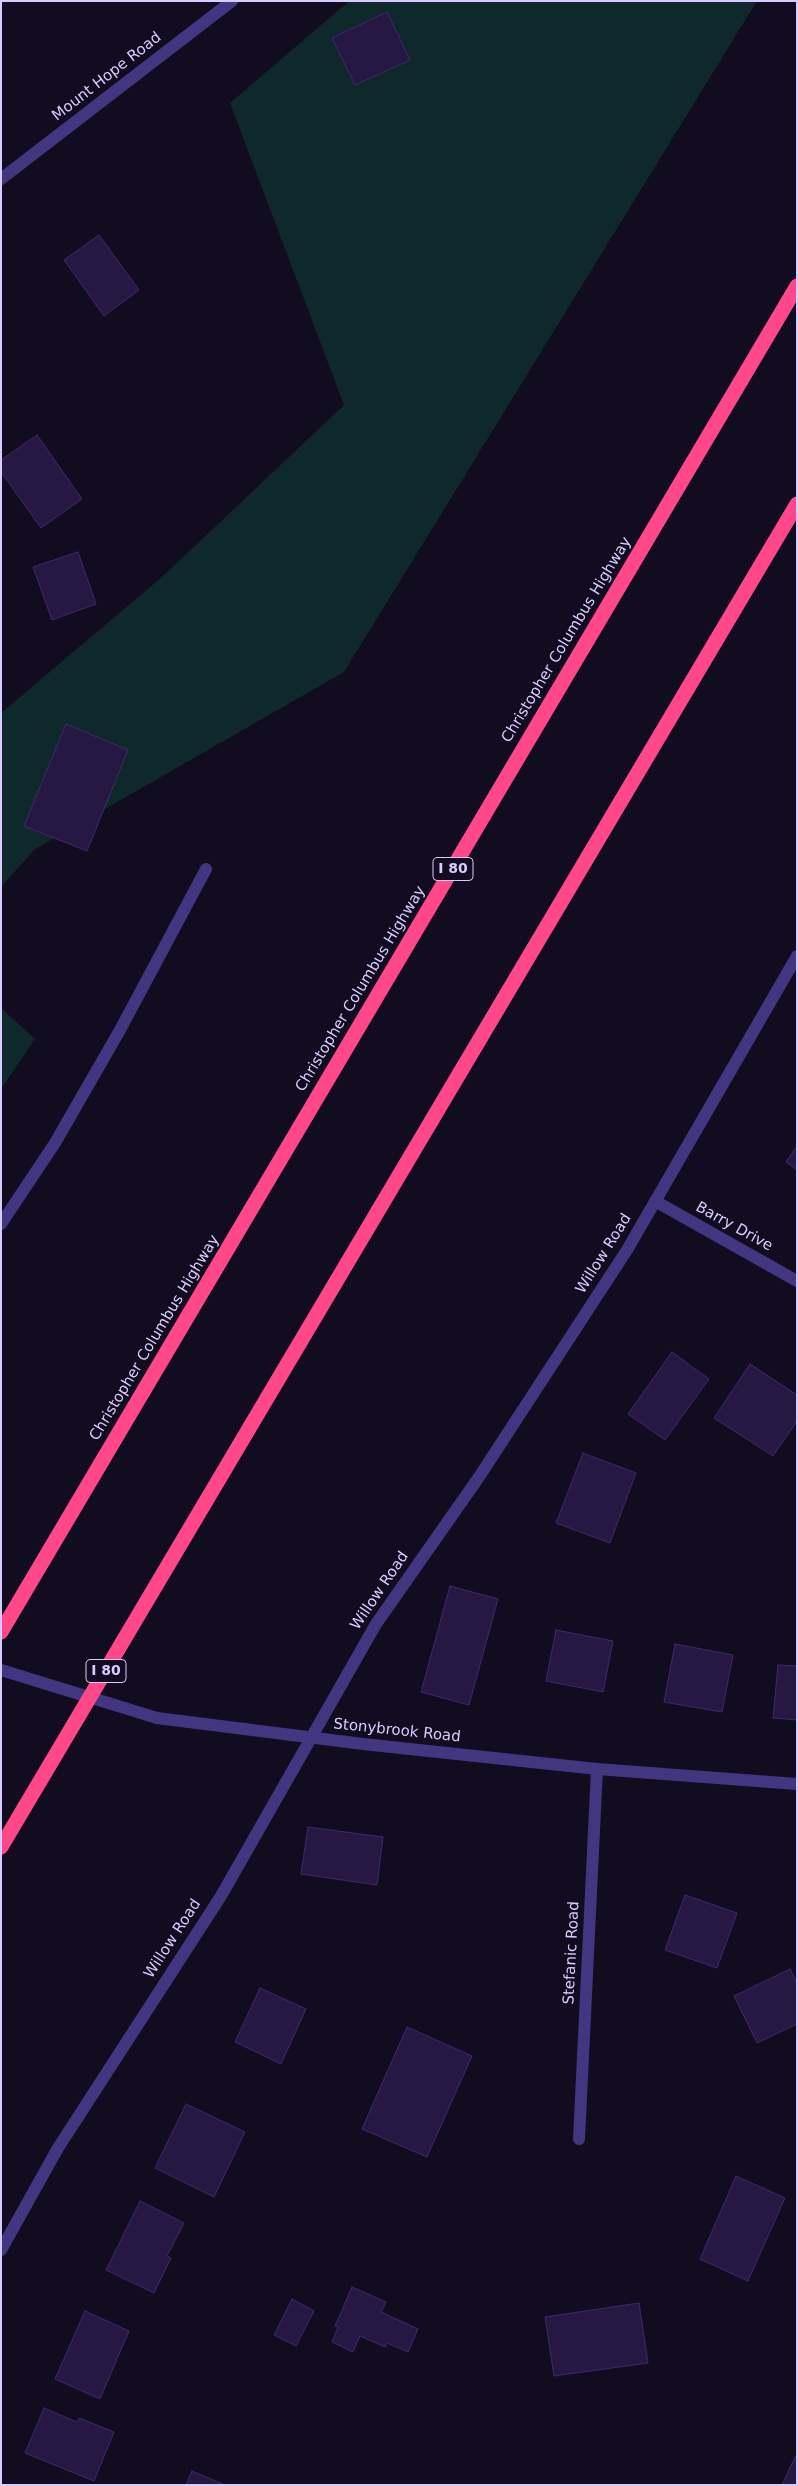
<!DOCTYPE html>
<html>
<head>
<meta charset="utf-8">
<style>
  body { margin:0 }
  #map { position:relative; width:798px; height:2486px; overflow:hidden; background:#120c21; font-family:"DejaVu Sans",sans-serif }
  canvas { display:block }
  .frame { position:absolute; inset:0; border:2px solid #d8ccff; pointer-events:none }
</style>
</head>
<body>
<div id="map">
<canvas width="798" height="2486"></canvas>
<div class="frame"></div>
</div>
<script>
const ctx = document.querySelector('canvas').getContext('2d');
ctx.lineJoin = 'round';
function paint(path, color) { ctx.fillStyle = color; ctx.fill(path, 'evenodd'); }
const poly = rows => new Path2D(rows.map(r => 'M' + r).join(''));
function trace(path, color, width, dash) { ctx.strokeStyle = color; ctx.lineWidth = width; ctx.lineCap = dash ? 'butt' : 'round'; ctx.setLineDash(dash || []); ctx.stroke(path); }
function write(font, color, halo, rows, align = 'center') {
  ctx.font = font + ' "DejaVu Sans",sans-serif'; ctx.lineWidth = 4; ctx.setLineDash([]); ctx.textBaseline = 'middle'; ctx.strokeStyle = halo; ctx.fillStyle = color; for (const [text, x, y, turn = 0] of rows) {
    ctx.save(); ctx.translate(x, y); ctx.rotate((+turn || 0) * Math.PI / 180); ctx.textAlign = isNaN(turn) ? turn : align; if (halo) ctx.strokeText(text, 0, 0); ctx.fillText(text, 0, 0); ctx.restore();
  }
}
const green = poly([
  [349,1,757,1,344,672,35,849,1,887,1,713,162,577,344,405,230,103],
  [1,1008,35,1039,1,1089]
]);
const building = poly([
  [387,12,410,60,355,85,332,38,387,12],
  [99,235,139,290,104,316,64,260,99,235],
  [37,435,82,499,41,528,1,472,1,460,37,435],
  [78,552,96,604,52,620,33,567,78,552],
  [66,724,128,750,87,851,24,826,66,724],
  [797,1146,797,1170,786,1162,797,1146],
  [672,1352,709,1379,665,1440,628,1414,672,1352],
  [750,1364,797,1395,797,1421,773,1456,714,1418,750,1364],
  [583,1453,636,1473,610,1543,556,1523,583,1453],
  [450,1586,498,1599,469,1705,421,1692,450,1586],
  [556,1630,613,1641,603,1692,546,1681,556,1630],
  [675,1644,733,1655,722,1712,664,1702,675,1644],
  [778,1665,797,1666,797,1720,773,1718,778,1665],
  [308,1827,383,1837,377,1885,301,1874,308,1827],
  [685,1895,737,1913,717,1968,665,1950,685,1895],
  [790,1969,797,1983,797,2024,757,2043,734,1996,790,1969],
  [260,1988,306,2009,281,2064,235,2042,260,1988],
  [407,2027,472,2056,427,2157,362,2129,407,2027],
  [186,2104,245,2132,214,2197,155,2168,186,2104],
  [736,2176,785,2198,748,2281,700,2259,736,2176],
  [140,2201,184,2223,167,2256,171,2258,154,2293,106,2270,140,2201],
  [352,2287,386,2302,381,2312,418,2329,408,2352,387,2343,385,2347,360,2336,353,2352,332,2342,338,2327,335,2326,352,2287],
  [292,2299,314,2311,296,2346,274,2335,292,2299],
  [639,2303,648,2363,554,2376,545,2317,639,2303],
  [85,2311,129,2331,100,2399,55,2379,85,2311],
  [44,2408,77,2422,79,2418,114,2432,94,2481,25,2453,44,2408],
  [795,2457,797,2458,797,2485,782,2485,795,2457],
  [192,2471,225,2485,186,2485,192,2471]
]);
const service = poly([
  [1,1224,55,1143,120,1030,206,869]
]);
const minor = poly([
  [655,1201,797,1281],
  [1,1670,157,1718,363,1744,597,1769,797,1784],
  [579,2139,597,1769],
  [1,2250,58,2148,221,1896,376,1624,479,1477,627,1250,797,956]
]);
const tertiary = poly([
  [1,179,232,1]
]);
const motorway = poly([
  [1,1632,797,286],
  [1,1847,797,504]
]);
const shields = [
  [453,869,40],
  [106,1671,40]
];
const shieldNames = [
  ["I 80",453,869],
  ["I 80",106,1671]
];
const streetNames = [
  ["Mount Hope Road",107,77,-38],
  ["Christopher Columbus Highway",567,640,-59],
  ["Christopher Columbus Highway",361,989,-59],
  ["Barry Drive",734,1227,29],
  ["Willow Road",604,1254,-58],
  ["Christopher Columbus Highway",155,1338,-59],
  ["Willow Road",380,1591,-56],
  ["Stonybrook Road",397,1731,6],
  ["Willow Road",173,1939,-57],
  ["Stefanic Road",572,1953,-87]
];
paint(green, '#0f282b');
paint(building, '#261842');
trace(building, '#3f296e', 1);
trace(service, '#423681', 12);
trace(minor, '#423681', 12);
trace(tertiary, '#423681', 12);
trace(motorway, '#ff4789', 15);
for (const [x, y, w] of shields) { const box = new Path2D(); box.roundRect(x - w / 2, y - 11.5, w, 23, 4); ctx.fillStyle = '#120c21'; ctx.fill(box); trace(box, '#d8ccff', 1); }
write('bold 14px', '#d8ccff', null, shieldNames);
write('15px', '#d8ccff', '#120c21', streetNames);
</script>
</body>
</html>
